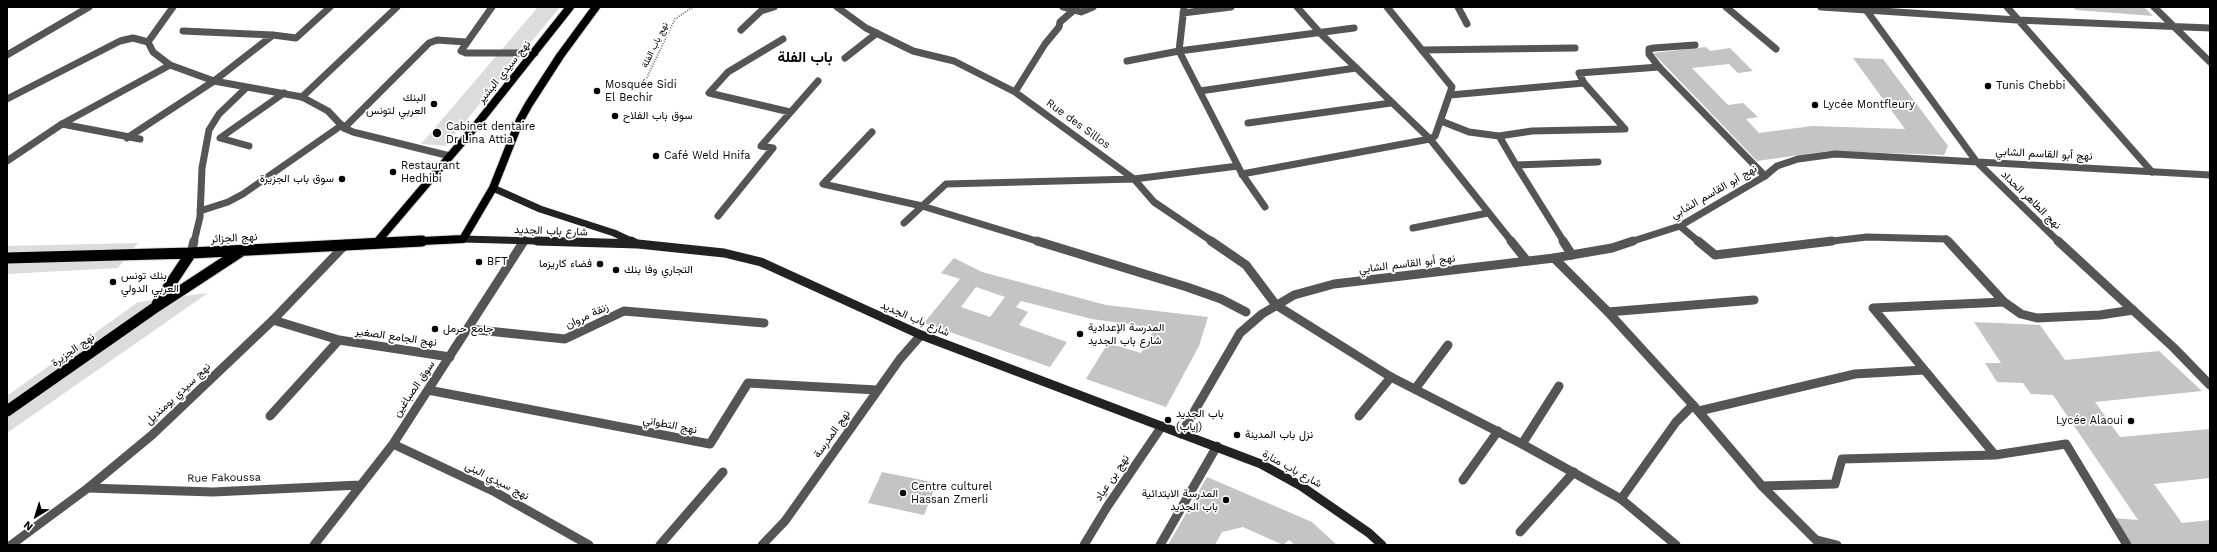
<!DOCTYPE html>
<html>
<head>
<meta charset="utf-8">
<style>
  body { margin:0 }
  #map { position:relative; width:2217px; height:552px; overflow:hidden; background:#fff; font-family:"Work Sans",sans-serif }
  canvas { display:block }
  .frame { position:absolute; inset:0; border:8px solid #000; pointer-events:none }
  .north { position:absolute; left:16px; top:496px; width:40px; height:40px; -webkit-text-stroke:3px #fff; paint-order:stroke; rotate:218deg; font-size:11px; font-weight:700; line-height:16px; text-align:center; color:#000 }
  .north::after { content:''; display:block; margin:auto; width:14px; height:18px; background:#000; clip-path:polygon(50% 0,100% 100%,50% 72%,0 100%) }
</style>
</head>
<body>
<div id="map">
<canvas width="2217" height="552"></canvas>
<div class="frame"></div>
<div class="north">N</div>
</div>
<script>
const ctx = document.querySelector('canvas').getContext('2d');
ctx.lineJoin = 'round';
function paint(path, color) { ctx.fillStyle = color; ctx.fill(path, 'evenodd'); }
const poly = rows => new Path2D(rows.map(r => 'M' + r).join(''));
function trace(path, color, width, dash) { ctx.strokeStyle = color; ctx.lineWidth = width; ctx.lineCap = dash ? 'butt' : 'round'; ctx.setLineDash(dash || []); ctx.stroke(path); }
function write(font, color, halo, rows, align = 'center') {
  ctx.font = font + ' "Work Sans",Vazirmatn,sans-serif'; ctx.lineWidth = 3.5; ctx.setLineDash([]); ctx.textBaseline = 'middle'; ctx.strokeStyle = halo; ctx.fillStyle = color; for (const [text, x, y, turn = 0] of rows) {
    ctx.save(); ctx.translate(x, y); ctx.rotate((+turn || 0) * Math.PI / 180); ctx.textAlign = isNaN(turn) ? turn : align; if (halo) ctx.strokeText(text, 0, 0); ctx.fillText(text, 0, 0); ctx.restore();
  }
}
const green = poly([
  [538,7,560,7,445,146,421,144],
  [138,243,118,268,7,274,7,246],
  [208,293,7,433,7,396,138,302]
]);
const building = poly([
  [2073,7,2144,7,2153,16,2076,10],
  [1706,47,1710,51,1730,48,1753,71,1738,73,1729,64,1692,68,1728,105,1743,103,1758,117,1746,119,1759,133,1812,126,1905,129,1853,58,1883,59,1948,146,1944,155,1828,151,1757,161,1653,53],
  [954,258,982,272,1106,305,1208,317,1199,346,1166,407,1086,379,1108,343,1141,353,1155,328,1092,319,1021,301,1016,307,1028,312,1019,325,1067,342,1050,367,924,323,960,279,941,273],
  [976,287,1005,297,990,317,961,307],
  [1974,322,2040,325,2065,360,2159,351,2202,391,2095,402,2120,437,2210,429,2210,478,2154,484,2182,523,2210,520,2210,545,2130,545,2113,518,2138,520,2053,395,2031,394,2023,383,1997,382,1985,363,2001,363],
  [882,472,937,483,924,515,868,503],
  [1207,477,1312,522,1337,545,1295,545,1289,540,1283,545,1243,527,1222,532,1215,545,1168,545]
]);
const path = poly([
  [638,96,675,19,693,7]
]);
const pedestrianFar1 = poly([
  [837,7,866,28,913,51,954,61,1015,92,1134,179,1154,202,1213,242],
  [1063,7,1081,12,1093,7],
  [1184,7,1179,51,1242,174,1265,207],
  [1458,7,1467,24],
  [1183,13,1231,7],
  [741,30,761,11,774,7],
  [183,31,273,35,296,38,330,7],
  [783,39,728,72,709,93,790,112],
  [1422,50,1575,48],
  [7,55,89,7],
  [845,58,877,33],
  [1127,61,1179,51,1354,28],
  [1200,91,1356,68],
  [1015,92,1045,44,1059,27,1060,22,1074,10],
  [1450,95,1584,83],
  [302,97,397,7],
  [1441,121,1469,132,1499,136],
  [1248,123,1391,103],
  [62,124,140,139],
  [344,128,429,43,437,40,466,42],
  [872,132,823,184,922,206,1040,242],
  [127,138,214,81,273,35],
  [249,146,220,138,284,93],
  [1598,162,1516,165,1499,136,1532,131,1625,129,1584,83,1579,73,1659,67],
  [718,216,773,148,761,146,818,81],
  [904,223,946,184,1134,179,1238,166],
  [1680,226,1699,242],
  [1413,228,1488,213],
  [524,242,525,240],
  [1824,242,1867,237,1946,239]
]);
const pedestrian = poly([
  [1037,241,1187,287,1221,299,1246,312],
  [1211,241,1246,265,1276,305],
  [1698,241,1715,255,1832,241],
  [2004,302,1873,308,1995,455,2066,444,2127,545],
  [1608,312,1754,300],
  [273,320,339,340,450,357],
  [468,329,565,339,624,311,764,323],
  [1415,389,1448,345],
  [428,390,710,444,748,383,877,390],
  [1699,411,1855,374,1924,370],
  [270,416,339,340],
  [1359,416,1391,377],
  [393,444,495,492,589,545],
  [1522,444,1559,386],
  [1463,480,1498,431],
  [1762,486,1835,484,1842,459,1995,455],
  [88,488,213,492,360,485],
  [1621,499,1676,422,1693,405],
  [1520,532,1574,472],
  [1817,540,1837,545],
  [314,545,393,444,524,241],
  [660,545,723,472],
  [762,545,785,521,900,359,921,335],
  [1084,545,1107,507,1162,426],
  [1160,545,1217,446]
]);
const minorFar1 = poly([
  [173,7,148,42,153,52,170,65,214,81,302,97,328,111,344,128,353,132,450,156],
  [492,7,461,51,466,53,535,53],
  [1297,7,1321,34,1430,139,1512,242],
  [1726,7,1776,49],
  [1821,7,2017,20,2210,28],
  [2007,7,2152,172],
  [2154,7,2210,62],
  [1695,45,1654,48,1649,49,1649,54,1659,67,1765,176],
  [7,99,120,41,133,38,148,42],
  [7,161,62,124,170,65],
  [1516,165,1564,242],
  [1242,174,1430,139,1435,136,1452,87,1387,7],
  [200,211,228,202,243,194,342,125],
  [1946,239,1949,242],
  [194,242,200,217,202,168,209,130,219,114,246,88]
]);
const minor = poly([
  [1511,241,1527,261],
  [1563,241,1572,255],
  [1948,241,2004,302,2021,314,2037,318,2100,315,2133,310],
  [191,253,194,241],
  [1554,258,1608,312,1693,405,1762,486,1821,545],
  [1276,305,1391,377,1522,444,1621,499,1676,545],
  [11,545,88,488,152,435,273,320,346,244]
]);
const tertiaryFar1 = poly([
  [1864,7,1976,161,2059,242],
  [1630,242,1680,226,1765,176,1777,166,1798,159,1835,154,2210,175]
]);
const tertiary = poly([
  [2058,241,2174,348,2210,385],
  [1181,434,1240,333,1262,314,1294,295,1334,284,1554,258,1612,248,1633,241]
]);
const secondaryFar1 = poly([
  [493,188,540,209,614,233,633,242],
  [463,239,572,242]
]);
const secondary = poly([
  [537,241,638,244,724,253,761,262,921,335,1261,464,1301,486,1369,533,1382,545],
  [631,241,637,244]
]);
const primaryFar1 = poly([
  [377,242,474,128,570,7],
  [402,242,463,239,493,188,520,120,529,104,560,56,596,7]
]);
const primary = poly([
  [7,258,191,253,422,241],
  [157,304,191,253],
  [7,411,153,309,243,250]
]);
const markers = [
  [1988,86,4,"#000"],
  [597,91,4,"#000"],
  [434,104,4,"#000"],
  [1815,105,4,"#000"],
  [615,116,4,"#000"],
  [437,133,5,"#000"],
  [656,156,4,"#000"],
  [393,172,4,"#000"],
  [342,179,4,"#000"],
  [479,262,4,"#000"],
  [600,264,4,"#000"],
  [616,270,4,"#000"],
  [113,282,4,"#000"],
  [435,329,4,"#000"],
  [1080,334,4,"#000"],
  [1168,420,4,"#000"],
  [2131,421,4,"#000"],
  [1237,435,4,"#000"],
  [903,493,4,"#000"],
  [1226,500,4,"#000"]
];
const farStreetnames = [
  ["نهج باب الفلة",655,45,-64]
];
const streetNames = [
  ["نهج سيدي البشير",504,72,-51],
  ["Rue des Sillos",1078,124,36],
  ["نهج أبو القاسم الشابي",2044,154,3],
  ["نهج أبو القاسم الشابي",1714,192,-30],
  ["نهج الطاهر الحداد",2031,200,44],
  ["شارع باب الجديد",551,231,2],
  ["نهج الجزائر",234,238,-3],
  ["نهج أبو القاسم الشابي",1407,264,-7],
  ["زنقة مروان",587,316,-25],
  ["شارع باب الجديد",915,319,23],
  ["نهج الجامع الصغير",396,337,8],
  ["نهج الجزيرة",73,350,-35],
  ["سوق الصباغين",414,389,-56],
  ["نهج سيدي بومنديل",178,394,-43],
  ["نهج التطواني",670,425,11],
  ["نهج المدرسة",832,434,-55],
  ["شارع باب منارة",1292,469,29],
  ["Rue Fakoussa",224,478,-1],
  ["نهج بن عياد",1112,478,-56],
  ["نهج سيدي البنى",497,481,27]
];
const poiNames = [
  ["Mosquée Sidi",605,85],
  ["El Bechir",605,98],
  ["Tunis Chebbi",1996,86],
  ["البنك",426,98,"right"],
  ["العربي لتونس",426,111,"right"],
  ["Lycée Montfleury",1823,105],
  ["سوق باب الفلاح",623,116],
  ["Cabinet dentaire",446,127],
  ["Dr Lina Attia",446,140],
  ["Café Weld Hnifa",664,156],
  ["Restaurant",401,166],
  ["Hedhibi",401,179],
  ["سوق باب الجزيرة",334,179,"right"],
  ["BFT",487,262],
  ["فضاء كاريزما",592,264,"right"],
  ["التجاري وفا بنك",624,270],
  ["بنك تونس",121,276],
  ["العربي الدولي",121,289],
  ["المدرسة الإعدادية",1088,328],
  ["شارع باب الجديد",1088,341],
  ["جامع حرمل",443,329],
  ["باب الجديد",1176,414],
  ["(إياب)",1176,427],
  ["Lycée Alaoui",2123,421,"right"],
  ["نزل باب المدينة",1245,435],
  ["Centre culturel",911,487],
  ["Hassan Zmerli",911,500],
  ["المدرسة الابتدائية",1218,494,"right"],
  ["باب الجديد",1218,507,"right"]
];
const districtNames = [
  ["باب الفلة",805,58]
];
paint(green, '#dcdcdc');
paint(building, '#c4c4c4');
trace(primaryFar1, '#dbdbdb', 10);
trace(primary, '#dbdbdb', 13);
trace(path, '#777', 2, [1, 1.5]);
trace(pedestrianFar1, '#555', 7);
trace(pedestrian, '#555', 9);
trace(minorFar1, '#555', 7);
trace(minor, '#555', 9);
trace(tertiaryFar1, '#555', 7);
trace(tertiary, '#555', 9);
trace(secondaryFar1, '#222', 7);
trace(secondary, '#222', 9);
trace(primaryFar1, '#000', 8);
trace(primary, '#000', 11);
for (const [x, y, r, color] of markers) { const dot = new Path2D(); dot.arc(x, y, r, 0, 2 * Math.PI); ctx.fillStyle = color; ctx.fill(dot); trace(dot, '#fff', 1.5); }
write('9px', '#000', '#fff', farStreetnames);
write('11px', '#000', '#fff', streetNames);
write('11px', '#000', '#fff', poiNames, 'left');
write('bold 15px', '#000', '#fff', districtNames);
</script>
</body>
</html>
